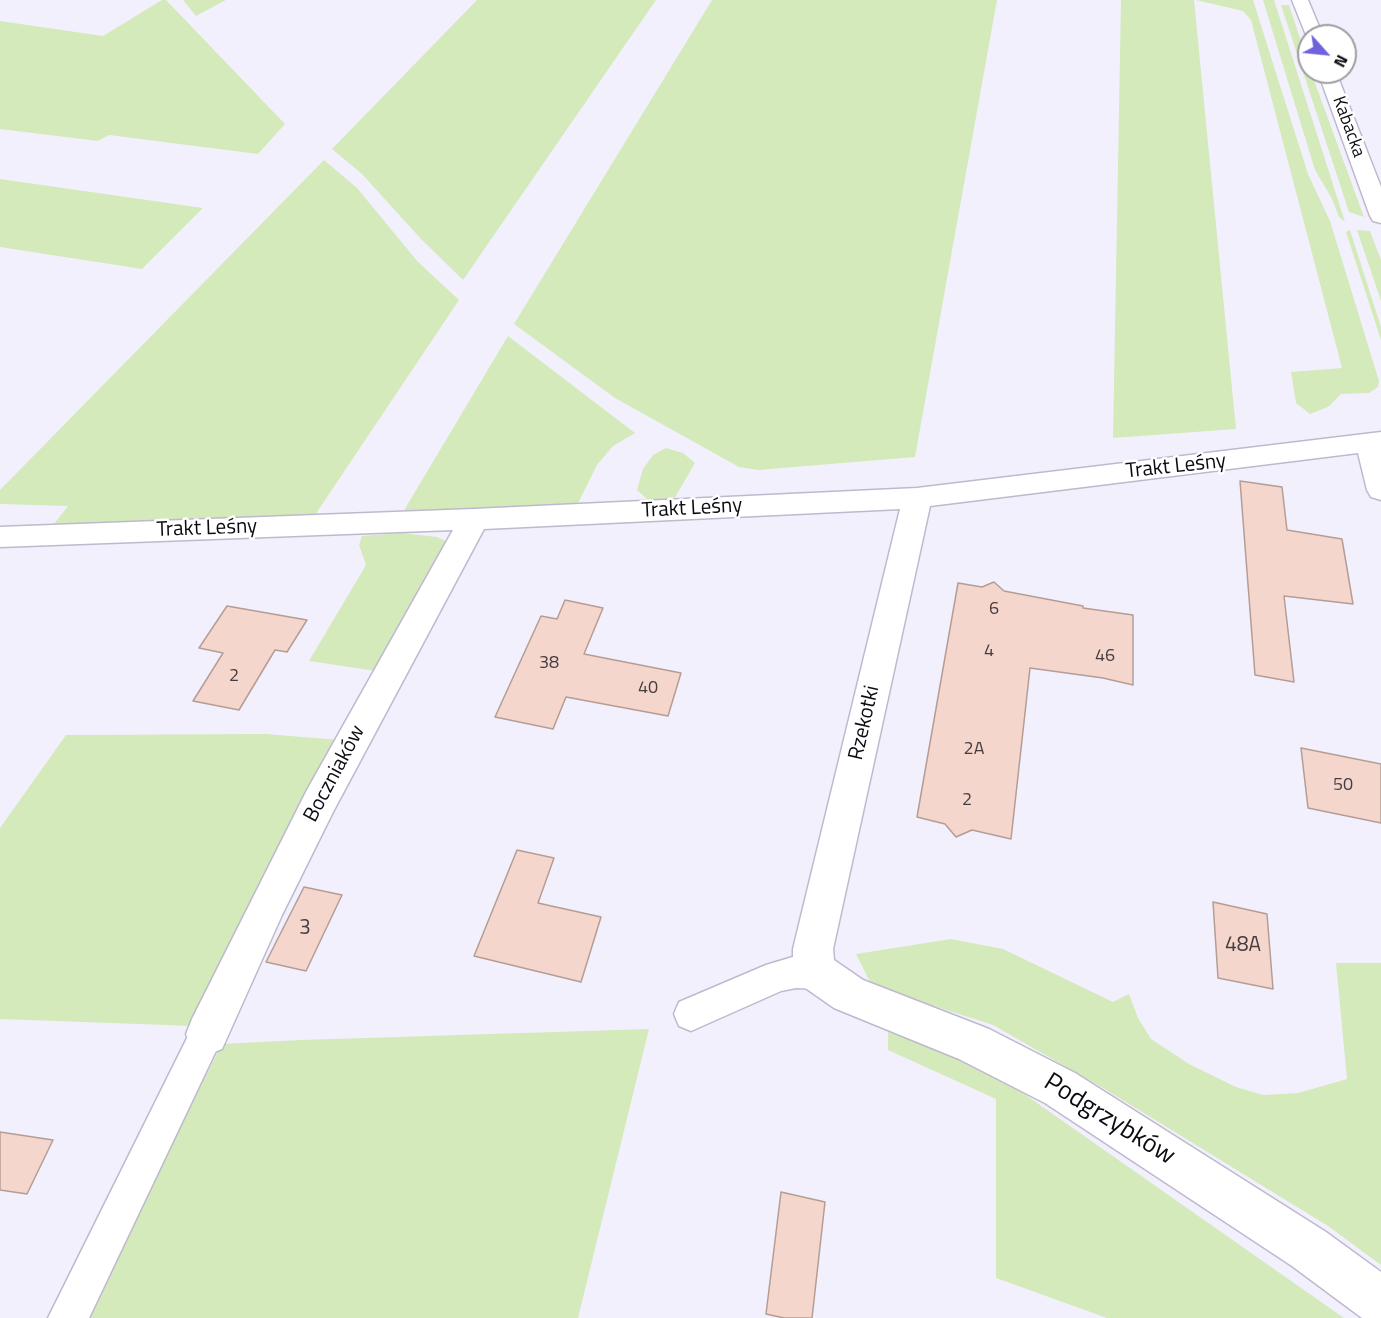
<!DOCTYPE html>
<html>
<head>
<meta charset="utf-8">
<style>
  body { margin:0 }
  #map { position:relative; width:1381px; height:1318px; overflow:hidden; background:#f3f0fd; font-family:"Titillium Web",sans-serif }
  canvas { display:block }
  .north { position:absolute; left:1297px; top:24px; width:60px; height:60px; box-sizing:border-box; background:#fff; border:2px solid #9e9da0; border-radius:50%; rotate:117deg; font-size:16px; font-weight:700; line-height:24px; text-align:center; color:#0c0a11 }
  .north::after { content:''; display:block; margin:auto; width:21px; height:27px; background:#7062dc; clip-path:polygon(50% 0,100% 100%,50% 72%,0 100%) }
</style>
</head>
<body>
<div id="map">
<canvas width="1381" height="1318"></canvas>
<div class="north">N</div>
</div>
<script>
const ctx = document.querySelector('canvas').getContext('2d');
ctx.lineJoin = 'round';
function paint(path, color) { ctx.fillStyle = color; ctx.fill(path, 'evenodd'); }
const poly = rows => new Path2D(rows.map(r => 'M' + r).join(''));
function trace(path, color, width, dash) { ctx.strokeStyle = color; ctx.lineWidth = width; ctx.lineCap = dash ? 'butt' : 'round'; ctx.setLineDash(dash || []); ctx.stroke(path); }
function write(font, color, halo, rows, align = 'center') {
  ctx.font = font + ' "Titillium Web",sans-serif'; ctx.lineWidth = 5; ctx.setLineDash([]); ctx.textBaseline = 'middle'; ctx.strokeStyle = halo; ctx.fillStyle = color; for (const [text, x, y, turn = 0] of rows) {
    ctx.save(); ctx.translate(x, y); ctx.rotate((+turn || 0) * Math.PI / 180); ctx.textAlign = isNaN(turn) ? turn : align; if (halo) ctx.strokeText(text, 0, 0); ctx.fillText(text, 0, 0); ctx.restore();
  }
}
const green = poly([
  [162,0,166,0,285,124,258,154,109,135,98,141,0,129,0,21,103,36],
  [183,0,226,0,196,16],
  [477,0,656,0,463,280,421,239,362,174,332,149],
  [712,0,997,0,915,457,758,470,739,467,615,398,514,324],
  [1121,0,1194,0,1236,429,1113,438],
  [1196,0,1253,0,1308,174,1330,221,1379,381,1378,387,1369,393,1341,394,1328,407,1310,414,1296,403,1291,372,1342,368,1251,20,1243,11],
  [1263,0,1274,0,1345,222,1339,217,1331,197,1315,170],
  [1281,5,1289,5,1309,65,1309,72,1311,72,1364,217,1349,212],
  [324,160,357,188,418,262,459,300,315,515,226,520,54,524,68,506,0,504,0,490],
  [0,179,203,208,142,269,0,247],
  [1350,230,1381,327,1381,340,1346,232],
  [1357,230,1370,231,1381,260,1381,301],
  [508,336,635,433,613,446,597,465,578,503,403,512],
  [666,448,683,453,695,463,673,501,647,499,637,490,643,469,653,455],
  [402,533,437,537,446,541,448,549,376,671,309,661,366,565,359,545,362,536],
  [266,734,340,740,193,1026,0,1019,0,828,66,735],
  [951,939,1003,949,1113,1002,1129,994,1138,1018,1151,1039,1189,1064,1236,1087,1263,1095,1298,1093,1347,1079,1336,963,1381,963,1381,1265,1328,1226,1103,1088,993,1025,872,986,856,954],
  [649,1029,578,1318,83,1318,222,1044,301,1040],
  [888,1032,956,1053,1010,1084,1344,1318,1107,1318,996,1278,996,1099,888,1050]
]);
const building = poly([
  [1240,481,1282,487,1287,530,1342,539,1353,604,1284,596,1294,682,1255,675,1240,481],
  [994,582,1004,591,1083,606,1083,608,1133,615,1133,685,1103,678,1030,668,1011,839,972,830,956,837,945,824,917,817,958,583,982,587,994,582],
  [565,600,603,608,584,654,681,673,668,716,566,697,553,729,495,717,541,616,557,619,565,600],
  [227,606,307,620,287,652,275,650,239,710,193,701,223,653,199,648,227,606],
  [1301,748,1381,764,1381,823,1308,808,1301,748],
  [517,850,554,858,538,903,601,917,581,982,474,956,517,850],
  [304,887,342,895,306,971,266,962,304,887],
  [1213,902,1267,914,1273,989,1218,978,1213,902],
  [0,1132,53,1140,27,1194,0,1190,0,1132],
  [781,1192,825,1202,812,1318,784,1318,766,1314,781,1192]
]);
const lane = poly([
  [796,956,818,957,830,962,835,973,830,984,818,989,796,988,781,991,691,1031,679,1026,674,1014,679,1002,766,965,796,956],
  [207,1017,219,1022,224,1034,89,1318,48,1318,195,1022,207,1017]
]);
const street = poly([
  [1292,0,1308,0,1323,36,1309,36,1308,40,1292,0],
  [1318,72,1336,72,1381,187,1381,223,1373,221,1370,216,1318,72],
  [1381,432,1381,500,1371,497,1367,490,1358,453,930,506,833,949,834,960,863,980,989,1029,1075,1073,1326,1232,1381,1272,1381,1318,1362,1318,1292,1266,1045,1103,959,1059,834,1008,804,987,793,959,793,949,900,509,484,529,333,812,282,915,222,1049,207,1055,192,1049,186,1034,192,1019,307,790,453,530,0,547,0,527,474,509,917,488,1381,432]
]);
const farStreetnames = [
  ["Kabacka",1348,127,70]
];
const numberNames = [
  ["6",994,610],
  ["4",989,652],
  ["46",1105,657],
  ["38",549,664],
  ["2",234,677],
  ["40",648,689],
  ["2A",974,750],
  ["50",1343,786],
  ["2",967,801]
];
const streetNames = [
  ["Trakt Leśny",1176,467,-6],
  ["Trakt Leśny",692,509,-3],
  ["Trakt Leśny",207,529,-2],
  ["Rzekotki",865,723,-77],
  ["Boczniaków",335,774,-62]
];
const nearNumbernames = [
  ["3",305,929],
  ["48A",1243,946]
];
const nearStreetnames = [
  ["Podgrzybków",1109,1120,32]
];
paint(green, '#d4eabb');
paint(building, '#f5d6cd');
trace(building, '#b49d95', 1.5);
trace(lane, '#beb9ce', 3);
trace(street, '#beb9ce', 3);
paint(lane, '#fff');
paint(street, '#fff');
write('18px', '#0c0a11', '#fff', farStreetnames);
write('18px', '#463d40', null, numberNames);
write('21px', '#0c0a11', '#fff', streetNames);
write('21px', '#463d40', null, nearNumbernames);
write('26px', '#0c0a11', '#fff', nearStreetnames);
</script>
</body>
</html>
